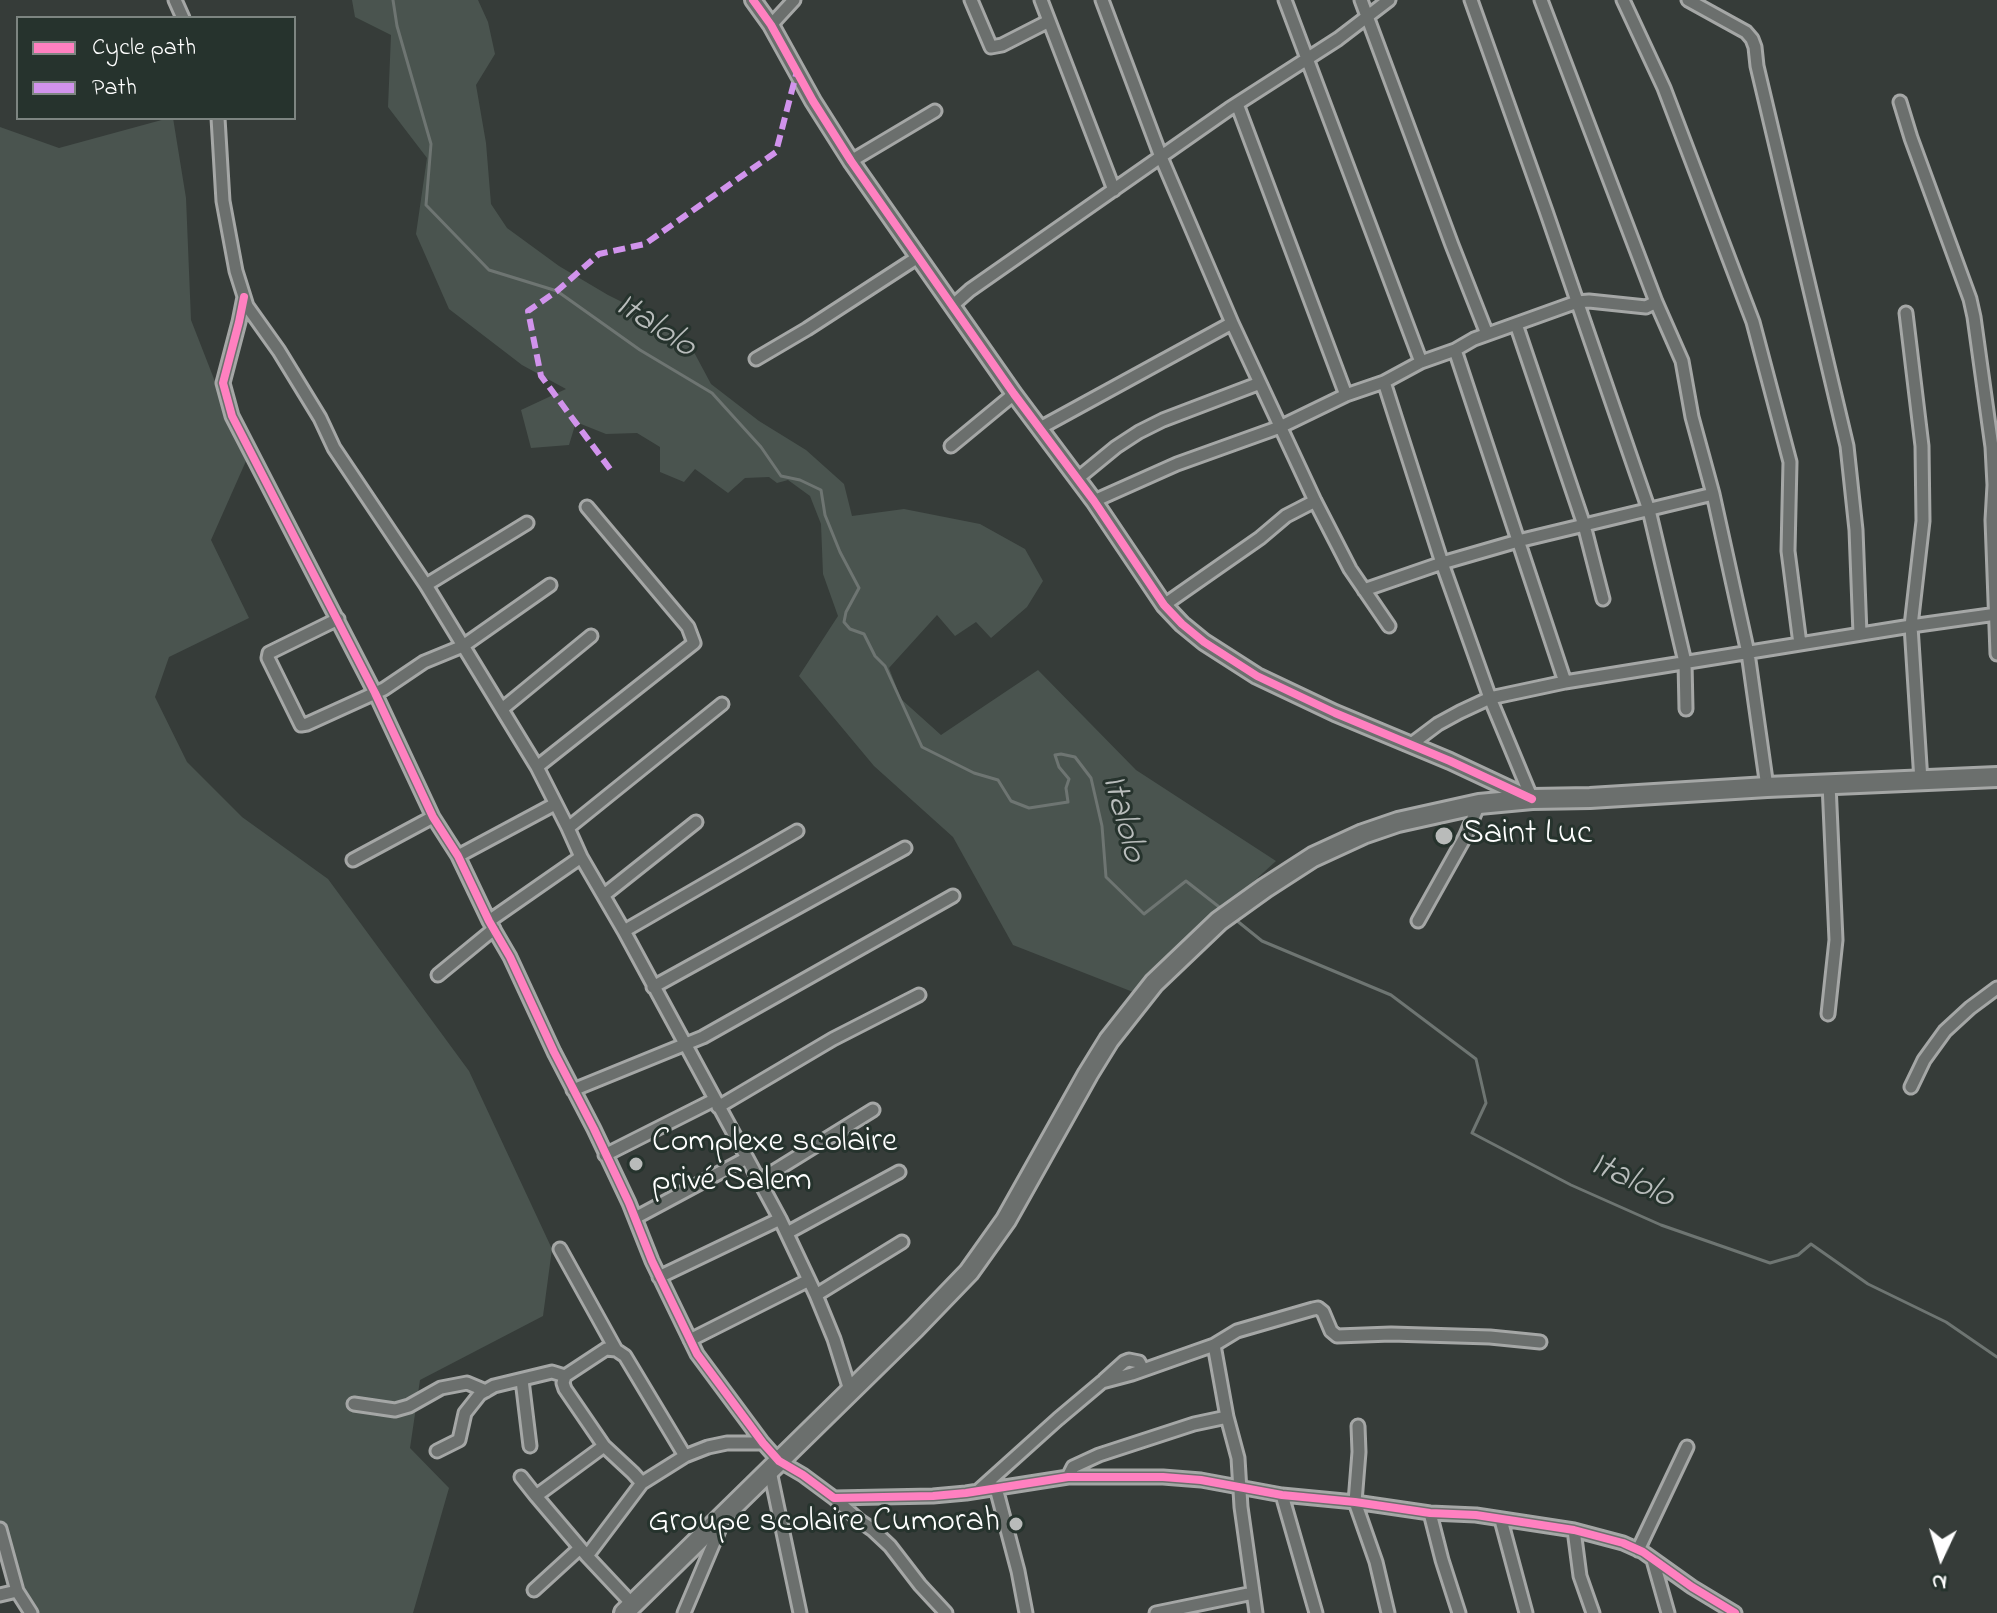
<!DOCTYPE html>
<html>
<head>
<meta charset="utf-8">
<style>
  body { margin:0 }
  #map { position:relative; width:1997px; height:1613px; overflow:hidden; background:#363c39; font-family:"Indie Flower",sans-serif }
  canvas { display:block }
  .legend { position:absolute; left:16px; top:16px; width:280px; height:104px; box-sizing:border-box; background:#26332d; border:2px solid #7d8581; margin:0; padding:10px 14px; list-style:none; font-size:24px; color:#fff }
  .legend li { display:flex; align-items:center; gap:16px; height:40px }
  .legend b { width:40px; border:2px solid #7d8581 }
  .north { position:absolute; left:1901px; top:1517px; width:80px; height:80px; -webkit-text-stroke:6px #26332d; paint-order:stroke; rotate:184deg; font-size:22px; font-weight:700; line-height:32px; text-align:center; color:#fff }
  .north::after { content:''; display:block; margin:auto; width:28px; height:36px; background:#fff; clip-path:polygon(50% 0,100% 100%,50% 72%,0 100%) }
</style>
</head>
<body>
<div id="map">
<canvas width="1997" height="1613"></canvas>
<ul class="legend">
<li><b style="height:10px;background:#ff80c0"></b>Cycle path</li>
<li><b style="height:10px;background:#d193ec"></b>Path</li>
</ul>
<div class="north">N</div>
</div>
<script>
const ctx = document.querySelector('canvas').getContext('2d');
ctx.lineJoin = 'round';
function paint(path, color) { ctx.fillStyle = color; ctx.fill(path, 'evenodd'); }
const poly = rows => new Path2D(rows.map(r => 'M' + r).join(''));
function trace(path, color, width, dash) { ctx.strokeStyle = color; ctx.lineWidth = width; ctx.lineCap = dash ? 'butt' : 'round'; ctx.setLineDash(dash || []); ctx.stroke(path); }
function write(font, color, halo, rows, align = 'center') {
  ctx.font = font + ' "Indie Flower",sans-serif'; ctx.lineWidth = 6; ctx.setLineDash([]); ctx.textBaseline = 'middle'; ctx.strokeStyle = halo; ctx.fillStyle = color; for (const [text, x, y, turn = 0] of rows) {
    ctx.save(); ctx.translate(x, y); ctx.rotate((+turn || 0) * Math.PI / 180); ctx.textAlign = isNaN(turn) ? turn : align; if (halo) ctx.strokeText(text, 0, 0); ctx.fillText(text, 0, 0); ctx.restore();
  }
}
const green = poly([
  [352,0,478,0,488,22,495,54,476,85,486,143,491,204,507,228,559,266,608,295,658,320,688,341,711,384,759,421,806,450,844,484,852,516,904,509,980,524,1025,549,1043,581,1027,607,991,638,976,622,955,636,937,615,889,668,901,699,941,735,1038,670,1136,770,1276,861,1133,992,1013,945,953,837,874,766,799,676,838,616,823,574,821,524,810,496,788,480,777,483,769,477,745,478,728,493,695,469,684,482,660,472,660,447,637,433,606,434,576,422,569,445,531,448,521,410,566,389,522,365,449,309,416,234,427,158,388,107,391,35,355,17],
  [169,118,173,118,186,198,191,320,246,461,211,540,249,618,169,657,155,697,187,762,242,817,328,879,469,1071,552,1249,543,1316,420,1380,410,1448,449,1488,413,1613,28,1613,24,1600,6,1573,0,1551,0,127,59,148]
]);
const stream = poly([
  [393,0,397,26,431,144,426,205,489,270,557,291,640,350,712,393,761,447,781,476,800,480,821,490,825,515,840,552,859,588,846,612,844,622,850,629,864,634,875,656,885,666,922,747,974,773,998,780,1011,801,1029,808,1068,802,1066,788,1069,779,1059,767,1055,755,1061,754,1075,757,1091,778,1102,826,1106,877,1144,914,1186,881,1223,910],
  [1236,920,1262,941,1391,995,1476,1059,1486,1103,1472,1133,1571,1185,1661,1225,1770,1263,1798,1255,1811,1244,1868,1284,1946,1322,1997,1357]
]);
const minor = poly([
  [175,0,183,18],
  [971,0,991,47,1002,45,1049,21],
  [1041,0,1114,190],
  [1102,0,1161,157,1232,323,1315,501,1350,569,1389,626],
  [1285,0,1421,362],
  [1361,0,1452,245,1487,334],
  [1471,0,1546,211,1649,510,1685,662,1686,709],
  [1541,0,1656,302,1682,361,1692,417,1713,494,1748,653,1767,787],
  [1623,0,1664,88,1753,322,1790,462,1788,551,1800,644],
  [1688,0,1746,32,1752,39,1755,47,1757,66,1847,446,1856,530,1860,634],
  [771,25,794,0],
  [1900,102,1911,138,1970,299,1974,317,1992,447,1994,485,1992,520,1997,654],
  [1237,104,1346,395],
  [218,118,223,201,236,271,247,306,279,351,320,418,334,448,426,585,537,767,568,828,581,857,624,931,780,1219,816,1295,834,1339,850,1390],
  [851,161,935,111],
  [244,297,239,322,223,383,232,416,375,693,433,817,458,856,489,921,510,957,554,1052,594,1129,629,1203,652,1261,697,1354,763,1443,779,1461,803,1475,834,1498,933,1496,966,1493,1068,1477,1163,1477,1201,1480,1282,1495,1355,1502,1430,1513,1476,1515,1574,1530,1623,1543,1643,1552,1692,1587,1735,1613],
  [952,306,970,290,1229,109,1338,39,1389,0],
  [1906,313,1922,446,1923,521,1911,626,1921,781],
  [1516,324,1584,525,1603,599],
  [1455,350,1565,682],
  [756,359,807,329,918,257],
  [1384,382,1442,563,1490,698,1532,799],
  [1040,428,1232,323],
  [951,446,1014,394],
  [1077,479,1116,447,1139,432,1163,420,1260,383],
  [1094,501,1177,464,1280,427,1346,395,1384,382,1421,362,1455,350,1474,339,1577,302,1589,301,1646,307,1656,302],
  [426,585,527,523],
  [1364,590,1442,563,1518,541,1713,494],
  [1164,605,1260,538,1286,516,1315,501],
  [338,619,269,653,268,658,301,725,307,724,384,689,424,662,463,646,550,585],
  [502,709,591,636],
  [1410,745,1438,724,1460,712,1490,698,1565,682,1911,626,1997,614],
  [537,767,694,643,688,627,587,507],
  [568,828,722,704],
  [458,856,555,804],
  [353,860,433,817],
  [604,895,696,822],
  [489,921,581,857],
  [1418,921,1465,837,1479,804],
  [624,931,797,831],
  [438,975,494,929],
  [653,987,905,848],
  [1828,1014,1836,940,1829,784],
  [1911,1087,1924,1060,1945,1031,1970,1008,1997,988],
  [573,1090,703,1037,953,896],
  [718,1107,833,1039,919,995],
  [605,1155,714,1100],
  [760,1180,873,1110],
  [635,1218,747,1158],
  [787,1233,899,1172],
  [560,1249,616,1350],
  [659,1277,780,1219],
  [816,1295,902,1242],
  [690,1340,809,1280],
  [1214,1345,1227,1417,1238,1458,1241,1507,1256,1613],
  [522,1380,530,1446],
  [1104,1380,1124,1362,1129,1360,1139,1362,1143,1370],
  [354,1404,395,1410,409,1406,441,1388,467,1383,486,1391],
  [1358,1426,1359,1452,1355,1502,1376,1562,1388,1613],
  [604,1446,565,1389,563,1383,565,1376,606,1349,616,1350,625,1356,685,1456],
  [437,1451,459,1440,465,1413,480,1394,494,1386,552,1372,565,1376],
  [770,1471,800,1613],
  [521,1477,536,1496,604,1446,633,1473,642,1483],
  [1068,1477,1073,1467,1099,1455,1194,1424,1227,1417],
  [996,1488,1018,1571,1026,1613],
  [979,1490,1058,1419,1102,1382,1132,1374,1214,1345,1237,1331,1313,1309,1318,1308,1323,1312,1331,1331,1337,1336,1391,1334,1490,1337,1540,1342],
  [1282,1495,1316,1613],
  [536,1496,587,1556,633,1605],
  [834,1498,860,1521,873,1530,890,1546,920,1585,946,1613],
  [1430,1513,1442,1560,1459,1613],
  [1501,1520,1526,1613],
  [0,1529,17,1591,31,1613],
  [1574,1530,1580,1576,1593,1613],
  [1638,1550,1687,1447],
  [587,1556,642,1483,685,1456,708,1447,727,1443,763,1443],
  [1653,1560,1668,1613],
  [534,1590,580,1548],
  [0,1595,17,1591],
  [684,1613,723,1521],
  [1156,1613,1253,1593]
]);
const tertiary = poly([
  [753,0,771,25,813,101,851,161,1014,394,1094,501,1164,605,1182,624,1204,642,1257,676,1335,713,1450,761,1531,799]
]);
const trunk = poly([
  [624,1613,915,1328,969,1272,1006,1220,1088,1074,1109,1040,1154,983,1219,921,1265,888,1313,857,1363,834,1398,822,1479,804,1532,799,1590,798,1767,787,1997,777]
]);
const quiet = poly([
  [610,469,541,376,528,311,557,291,599,254,645,244,776,152,797,71]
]);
const cycleway = poly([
  [753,0,771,25,813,101,851,161,1014,394,1094,501,1164,605,1182,624,1204,642,1257,676,1335,713,1450,761,1532,799],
  [244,297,239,322,223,383,232,416,375,693,433,817,458,856,489,921,510,957,554,1052,594,1129,629,1203,652,1261,697,1354,763,1443,779,1461,803,1475,834,1498,933,1496,966,1493,1068,1477,1163,1477,1201,1480,1282,1495,1355,1502,1430,1513,1476,1515,1574,1530,1623,1543,1643,1552,1692,1587,1735,1613]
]);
const markers = [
  [1444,836,10,"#b9bbba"],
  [636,1164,8,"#b9bbba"],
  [1016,1524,8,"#b9bbba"]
];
const poiNames = [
  ["Saint Luc",1462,836],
  ["Complexe scolaire",652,1144],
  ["privé Salem",652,1183],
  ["Groupe scolaire Cumorah",1000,1524,"right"]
];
const waterNames = [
  ["Italolo",654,328,33],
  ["Italolo",1121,819,75],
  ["Italolo",1631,1183,25]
];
paint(green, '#4a544f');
trace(stream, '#6e7572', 3);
trace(minor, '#a5a7a6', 17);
trace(tertiary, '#a5a7a6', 20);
trace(trunk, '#a5a7a6', 24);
trace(minor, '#6b6f6d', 11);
trace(tertiary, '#6b6f6d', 14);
trace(trunk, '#6b6f6d', 18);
trace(quiet, '#d193ec', 6, [12, 6]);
trace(cycleway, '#ff80c0', 8);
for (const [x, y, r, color] of markers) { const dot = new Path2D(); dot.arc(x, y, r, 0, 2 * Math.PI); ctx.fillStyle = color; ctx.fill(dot); trace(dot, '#26332d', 3); }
write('34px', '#fff', '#26332d', poiNames, 'left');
write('italic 36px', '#b9bdbc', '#26332d', waterNames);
</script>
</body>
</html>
